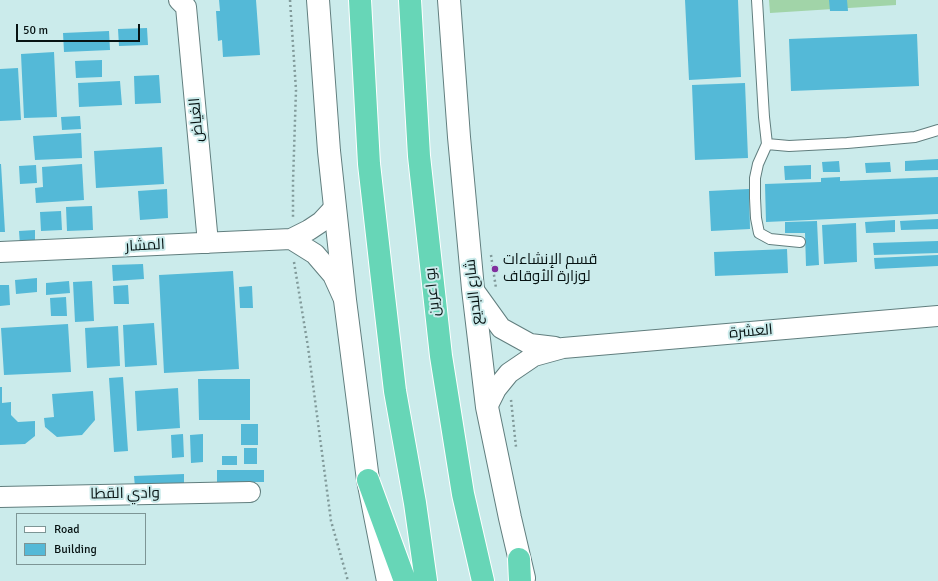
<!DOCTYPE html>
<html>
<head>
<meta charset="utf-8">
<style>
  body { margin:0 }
  #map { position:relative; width:938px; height:581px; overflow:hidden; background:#cbebeb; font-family:Signika,sans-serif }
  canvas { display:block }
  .legend { position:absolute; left:16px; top:513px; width:130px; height:52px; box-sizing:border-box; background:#cbebeb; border:1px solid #7d9595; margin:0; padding:5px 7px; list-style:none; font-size:12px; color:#071313 }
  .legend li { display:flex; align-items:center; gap:8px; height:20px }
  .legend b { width:20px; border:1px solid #7d9595 }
  .scale { position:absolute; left:16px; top:24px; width:124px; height:18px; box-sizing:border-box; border:2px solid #071313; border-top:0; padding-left:5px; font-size:12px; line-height:14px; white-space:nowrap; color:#071313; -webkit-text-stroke:3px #cbebeb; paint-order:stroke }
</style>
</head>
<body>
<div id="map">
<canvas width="938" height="581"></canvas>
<ul class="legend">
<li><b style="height:5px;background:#fff"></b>Road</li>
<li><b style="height:11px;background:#54b9d7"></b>Building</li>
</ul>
<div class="scale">50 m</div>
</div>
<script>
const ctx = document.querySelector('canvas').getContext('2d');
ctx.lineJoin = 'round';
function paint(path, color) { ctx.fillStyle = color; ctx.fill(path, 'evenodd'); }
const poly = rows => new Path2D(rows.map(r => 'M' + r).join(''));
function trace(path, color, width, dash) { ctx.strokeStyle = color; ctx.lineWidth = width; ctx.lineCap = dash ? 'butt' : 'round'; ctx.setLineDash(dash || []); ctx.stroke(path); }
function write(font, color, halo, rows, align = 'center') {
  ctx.font = font + ' Signika,Cairo,sans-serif'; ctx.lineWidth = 4; ctx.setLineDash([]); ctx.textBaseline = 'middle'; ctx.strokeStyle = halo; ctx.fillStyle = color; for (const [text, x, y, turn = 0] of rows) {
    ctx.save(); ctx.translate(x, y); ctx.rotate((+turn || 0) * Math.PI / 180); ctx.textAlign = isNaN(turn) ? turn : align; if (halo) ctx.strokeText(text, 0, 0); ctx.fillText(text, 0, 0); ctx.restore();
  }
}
const green = poly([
  [769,0,896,0,896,5,770,13]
]);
const building = poly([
  [219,0,256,0,260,55,223,57,222,40,218,41,216,11,220,11],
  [685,0,738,0,741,77,689,80],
  [829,0,847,0,848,11,830,11],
  [147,28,148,45,119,46,118,29],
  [109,31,110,50,64,52,63,33],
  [917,34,919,86,791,91,789,39],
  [54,52,57,117,24,118,21,54],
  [102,60,102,77,76,78,75,61],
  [18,68,21,120,0,121,0,69],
  [159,75,161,103,135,104,134,76],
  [120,81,122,105,79,107,78,83],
  [745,83,748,158,695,160,692,85],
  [80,116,81,129,62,130,61,117],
  [81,133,82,158,35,160,33,136],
  [162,147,164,184,96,188,94,151],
  [938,159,938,170,905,171,905,161],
  [839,161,840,172,823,172,822,162],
  [890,162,891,172,866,173,865,163],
  [0,164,1,164,5,232,0,232],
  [82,164,84,200,36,203,35,188,43,187,42,167],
  [36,165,37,183,20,184,19,166],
  [811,165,811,179,785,180,784,166],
  [840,177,840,181,938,177,938,214,766,222,765,184,821,182,821,178],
  [167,189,168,218,140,220,138,191],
  [749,189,750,229,711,231,709,191],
  [92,206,93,230,67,231,66,207],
  [61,211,62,230,41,231,40,212],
  [938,219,938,229,901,230,900,221],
  [895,220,895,232,866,233,865,222],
  [817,221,819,265,806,266,805,233,785,233,785,222],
  [856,223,857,262,824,264,822,225],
  [35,230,35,245,20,245,19,231],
  [938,241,938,253,874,255,873,243],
  [787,249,788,273,715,276,714,252],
  [938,255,938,266,875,269,874,258],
  [143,264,144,279,113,281,112,265],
  [233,271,239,369,164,373,159,275],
  [37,278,37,292,16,294,15,280],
  [69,281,70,293,46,295,46,283],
  [92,281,94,321,75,322,73,282],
  [0,285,9,285,10,305,0,306],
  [128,285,129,304,114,304,113,286],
  [252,286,253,308,240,308,239,287],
  [66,297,67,316,51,316,50,298],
  [154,323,157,365,125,367,123,325],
  [68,324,71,372,4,375,1,328],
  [118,326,120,366,87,368,85,328],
  [123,377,128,451,114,452,109,378],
  [198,379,250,379,250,420,199,420],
  [0,387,2,387,2,403,11,402,11,415,18,422,35,421,35,436,25,444,0,445],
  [178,388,180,428,137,431,135,391],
  [93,391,95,420,82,435,57,437,45,427,44,418,54,417,52,394],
  [241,424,258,424,258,445,241,445],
  [183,434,184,457,172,458,171,435],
  [203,434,203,462,191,463,190,435],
  [244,448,257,448,257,464,244,464],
  [222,456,237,456,237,465,222,465],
  [217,470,264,470,264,482,217,482],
  [184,474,184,485,135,487,134,476]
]);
const path = poly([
  [290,0,296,90,293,182,293,218],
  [491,255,492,262,496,288],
  [294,262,308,347,331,521,348,581],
  [511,400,516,447]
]);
const lane = poly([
  [757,0,764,117,767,144,789,146,847,143,915,137,938,130],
  [767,144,758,164,755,178,755,198,756,218,759,233,770,239,800,242]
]);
const street = poly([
  [179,0,186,7,208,243],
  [291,239,315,254,333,275,343,297],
  [0,252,291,239,309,230,321,222,335,207],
  [473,289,501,328,530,344,555,347],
  [487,407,496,389,509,373,534,356,563,348,938,316],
  [0,497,250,492]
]);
const secondary = poly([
  [318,0,329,151,335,207,345,300,368,480,388,581],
  [449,0,459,137,473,289,487,407,510,518,524,578]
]);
const highway = poly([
  [360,0,369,164,383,288,395,391,415,503,426,581],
  [410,0,419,156,441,356,463,494,483,581],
  [368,480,405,581],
  [519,559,520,581]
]);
const markers = [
  [495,269,4,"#812f9e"]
];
const streetNames = [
  ["الغياض",197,120,-95],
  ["المشار",145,246,-3],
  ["بو اعرين",433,292,-96],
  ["شارع البديع",474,292,-96],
  ["العشرة",751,332,-5],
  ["وادي القطا",125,494,-1]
];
const poiNames = [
  ["قسم الإنشاءات",503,260],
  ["لوزارة الأوقاف",503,277]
];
paint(green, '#a1d4a8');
paint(building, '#54b9d7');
trace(lane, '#617e7e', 12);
trace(street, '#617e7e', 22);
trace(secondary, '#617e7e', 24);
trace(highway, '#fff', 24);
trace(path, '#819a9a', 2.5, [2, 3]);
trace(lane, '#fff', 10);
trace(street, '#fff', 20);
trace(secondary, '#fff', 22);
trace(highway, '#67d6b7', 22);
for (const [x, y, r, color] of markers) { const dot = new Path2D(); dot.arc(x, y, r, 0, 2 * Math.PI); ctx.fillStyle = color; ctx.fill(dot); trace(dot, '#cbebeb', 1.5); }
write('15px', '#071313', '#cbebeb', streetNames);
write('15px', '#071313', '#cbebeb', poiNames, 'left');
</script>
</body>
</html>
